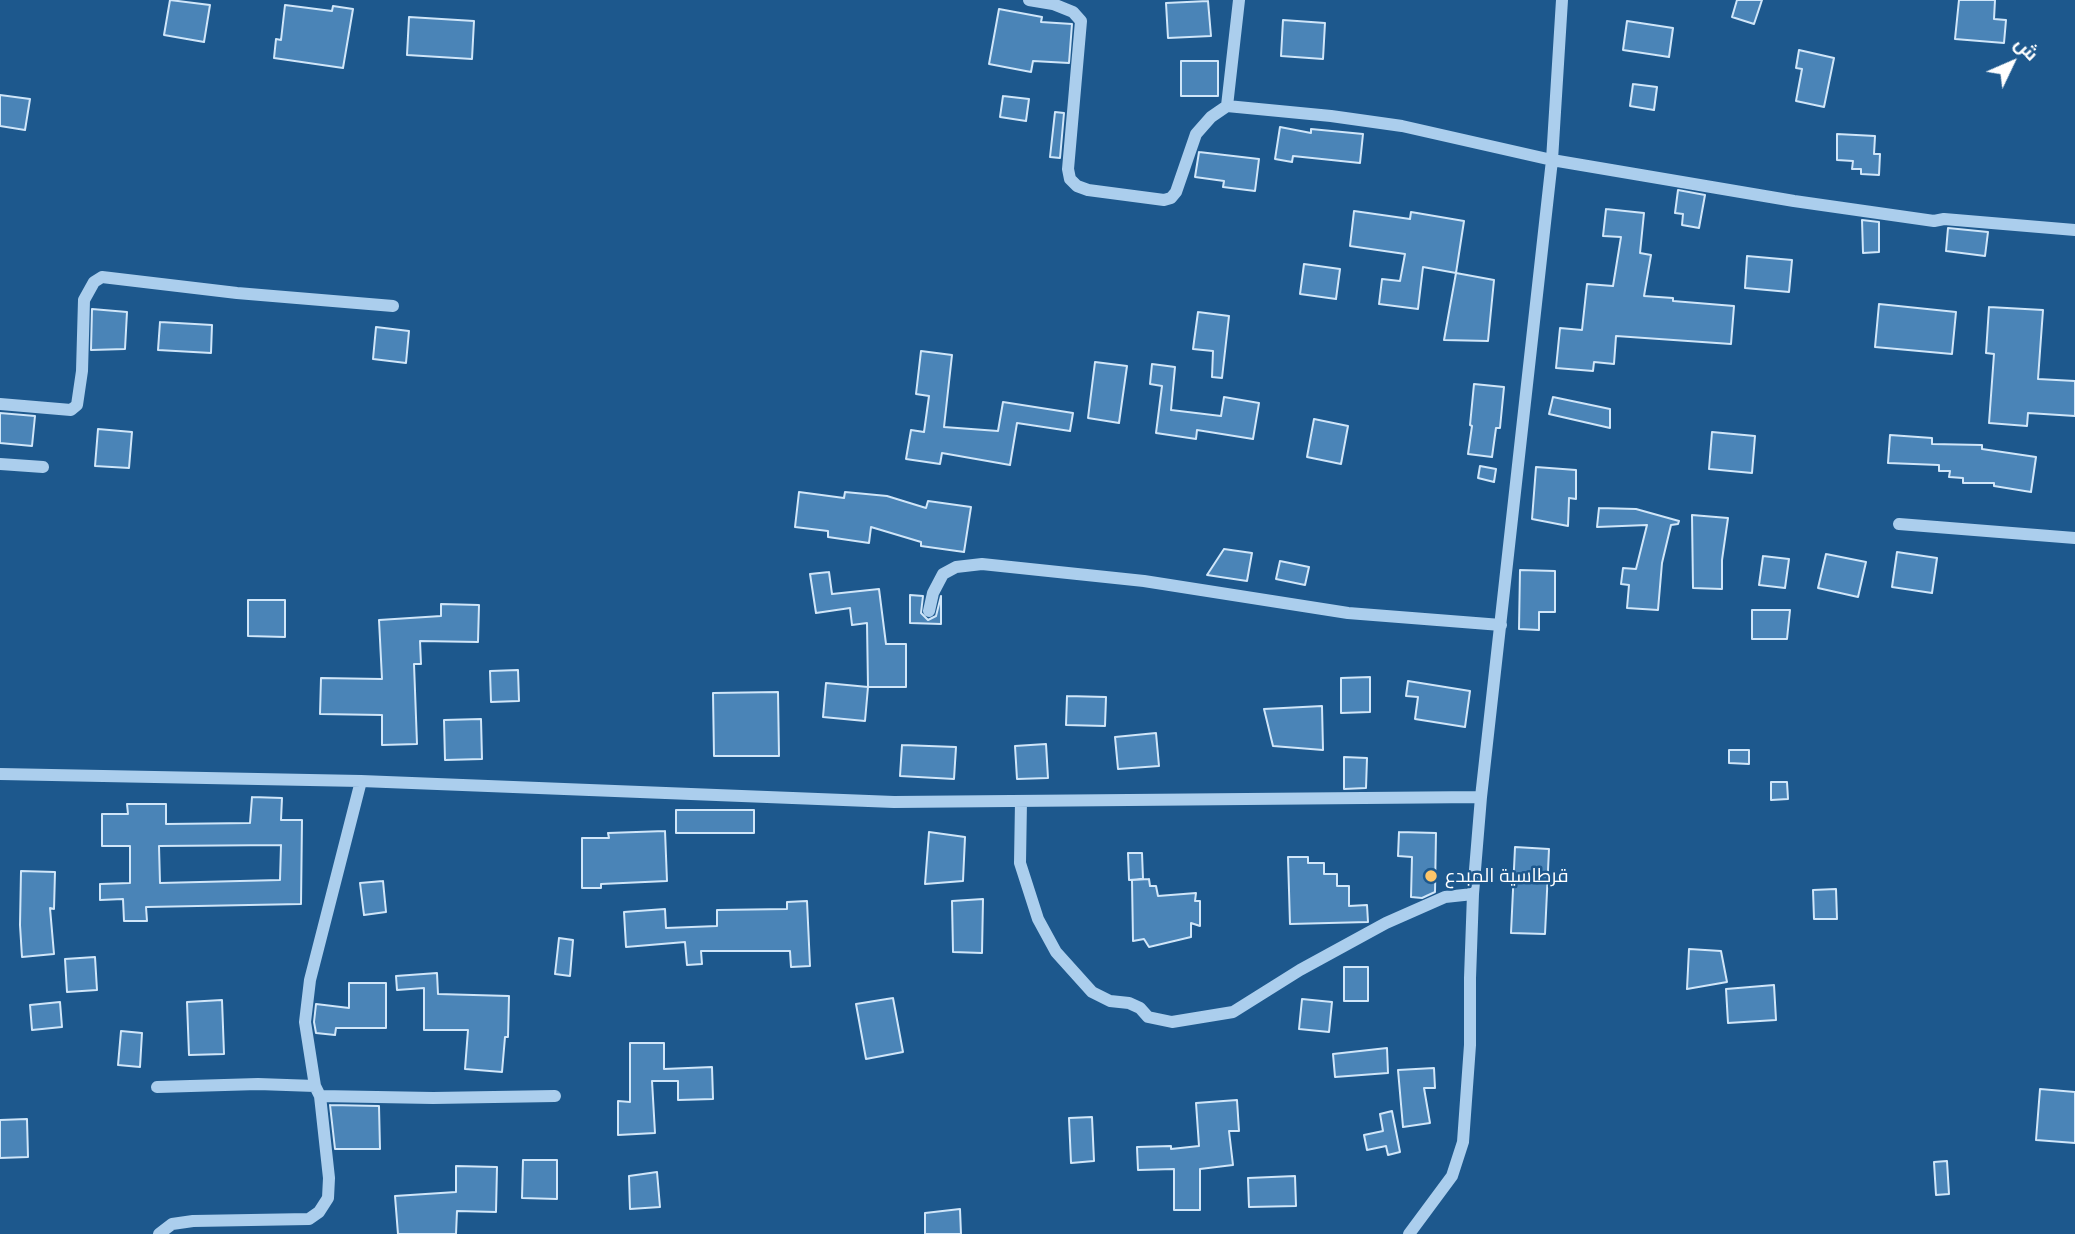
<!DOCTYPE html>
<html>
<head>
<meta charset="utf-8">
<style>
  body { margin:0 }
  #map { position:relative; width:2075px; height:1234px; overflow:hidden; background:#1d588d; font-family:Raleway,Cairo,sans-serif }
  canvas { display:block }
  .north { position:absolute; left:1977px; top:28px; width:70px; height:70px; -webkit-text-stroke:5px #1d588d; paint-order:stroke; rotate:46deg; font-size:19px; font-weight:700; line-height:28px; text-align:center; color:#fff }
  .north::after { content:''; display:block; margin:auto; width:24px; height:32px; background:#fff; clip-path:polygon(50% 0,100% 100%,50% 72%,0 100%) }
</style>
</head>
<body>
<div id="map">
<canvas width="2075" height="1234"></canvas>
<div class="north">ش</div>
</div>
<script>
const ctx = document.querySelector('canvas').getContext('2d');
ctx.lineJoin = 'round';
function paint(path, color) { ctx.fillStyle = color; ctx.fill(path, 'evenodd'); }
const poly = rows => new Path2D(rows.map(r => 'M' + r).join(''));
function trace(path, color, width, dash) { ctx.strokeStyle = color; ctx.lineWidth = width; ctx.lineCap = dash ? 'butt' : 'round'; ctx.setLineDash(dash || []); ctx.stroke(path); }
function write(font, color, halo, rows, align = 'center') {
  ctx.font = font + ' Raleway,Cairo,sans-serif'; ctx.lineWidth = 5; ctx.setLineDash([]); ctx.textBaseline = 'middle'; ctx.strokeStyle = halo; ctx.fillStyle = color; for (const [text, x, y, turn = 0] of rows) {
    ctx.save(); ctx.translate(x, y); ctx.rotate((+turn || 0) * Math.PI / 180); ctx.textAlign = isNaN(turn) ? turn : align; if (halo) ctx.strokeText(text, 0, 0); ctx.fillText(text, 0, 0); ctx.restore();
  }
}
const building = poly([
  [170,0,210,5,204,42,164,35,170,0],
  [1737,0,1762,0,1754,24,1732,17,1737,0],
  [1959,0,1995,0,1994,19,2006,20,2004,43,1955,39,1959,0],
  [1208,1,1211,36,1168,38,1166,3,1208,1],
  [285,5,332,11,333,6,353,9,343,68,274,58,276,39,281,40,285,5],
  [999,9,1042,17,1041,22,1072,24,1069,63,1033,61,1031,72,989,64,999,9],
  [409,17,474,21,472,59,407,55,409,17],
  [1283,20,1325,23,1323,59,1281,56,1283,20],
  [1627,21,1673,28,1669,57,1623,50,1627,21],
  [1799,50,1834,58,1824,107,1796,101,1802,69,1796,68,1799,50],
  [1181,61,1218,61,1218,96,1181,96,1181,61],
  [1633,84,1657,87,1654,110,1630,106,1633,84],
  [0,95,30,99,25,130,0,126,0,95],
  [1003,96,1029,99,1026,121,1000,117,1003,96],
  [1055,112,1064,113,1060,158,1050,157,1055,112],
  [1280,127,1311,133,1311,129,1363,134,1360,163,1293,156,1292,162,1275,159,1280,127],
  [1837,134,1875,136,1874,154,1880,154,1879,175,1861,174,1861,169,1852,169,1853,161,1837,160,1837,134],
  [1199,152,1259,159,1255,191,1223,187,1224,181,1195,177,1199,152],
  [1678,190,1705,195,1699,228,1682,225,1683,214,1675,213,1678,190],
  [1606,209,1644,213,1640,253,1651,255,1644,296,1673,298,1673,301,1734,306,1731,344,1616,336,1614,364,1594,362,1593,371,1556,368,1560,328,1582,330,1587,284,1613,286,1621,237,1603,236,1606,209],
  [1354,211,1410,219,1411,212,1464,221,1456,273,1423,267,1418,309,1379,304,1382,279,1400,281,1405,254,1350,246,1354,211],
  [1862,220,1879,222,1879,252,1863,253,1862,220],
  [1948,228,1988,232,1985,256,1946,251,1948,228],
  [1747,256,1792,260,1789,292,1745,288,1747,256],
  [1304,264,1340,269,1336,299,1300,294,1304,264],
  [1456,273,1494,280,1488,341,1444,340,1456,273],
  [1879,304,1956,312,1952,354,1875,347,1879,304],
  [1989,307,2043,310,2038,379,2075,381,2075,416,2028,413,2027,426,1989,423,1994,354,1986,353,1989,307],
  [92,309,127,312,125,349,91,350,92,309],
  [1198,312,1229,316,1222,378,1212,377,1213,351,1193,349,1198,312],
  [160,322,212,325,211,353,158,350,160,322],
  [376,327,409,331,406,363,373,359,376,327],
  [921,351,952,355,944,427,998,431,1003,402,1073,413,1070,431,1017,423,1010,465,942,453,940,464,906,459,911,430,924,432,929,396,916,394,921,351],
  [1095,362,1127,366,1119,423,1088,418,1095,362],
  [1152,364,1175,367,1171,410,1221,416,1224,397,1259,403,1253,439,1197,430,1196,439,1156,433,1162,386,1150,384,1152,364],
  [1474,384,1504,387,1500,428,1496,428,1492,457,1468,454,1472,426,1470,425,1474,384],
  [1553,397,1610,409,1610,428,1549,414,1553,397],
  [0,413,35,416,32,446,0,443,0,413],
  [1314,419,1348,426,1341,464,1307,457,1314,419],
  [98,429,132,432,129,468,95,466,98,429],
  [1712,432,1755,436,1752,473,1709,469,1712,432],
  [1890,435,1932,438,1932,444,1982,445,1982,449,2036,457,2031,492,1994,486,1994,483,1963,483,1963,478,1949,477,1950,471,1939,471,1939,465,1888,463,1890,435],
  [1480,466,1496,469,1494,482,1478,478,1480,466],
  [1536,467,1576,470,1576,499,1569,498,1568,526,1532,519,1536,467],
  [799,492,844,498,845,492,887,496,926,508,928,501,971,507,964,552,921,546,921,542,871,527,869,543,828,537,828,531,795,527,799,492],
  [1599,508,1636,509,1679,521,1678,524,1671,525,1662,563,1658,610,1627,608,1629,585,1621,584,1623,568,1636,569,1647,525,1597,527,1599,508],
  [1692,515,1728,518,1722,560,1722,589,1693,588,1692,515],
  [1224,549,1252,553,1247,581,1207,575,1224,549],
  [1897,552,1937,558,1932,593,1892,587,1897,552],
  [1826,554,1866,562,1858,597,1818,588,1826,554],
  [1763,556,1789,559,1785,588,1759,585,1763,556],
  [1280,561,1309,567,1305,585,1276,579,1280,561],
  [1520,570,1555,571,1555,612,1539,612,1539,630,1519,629,1520,570],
  [829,572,832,594,879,589,886,644,906,644,906,687,868,687,867,623,852,625,850,608,816,613,810,574,829,572],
  [910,595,923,596,921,613,928,620,936,616,941,596,941,624,910,623,910,595],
  [248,600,285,600,285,637,248,636,248,600],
  [441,604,479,605,478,642,420,641,421,664,414,664,417,744,382,745,382,715,320,714,321,678,382,679,379,620,441,616,441,604],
  [1752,610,1790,610,1787,639,1752,639,1752,610],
  [518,670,519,701,491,702,490,671,518,670],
  [1370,677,1370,712,1341,713,1341,678,1370,677],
  [1408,681,1470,691,1465,727,1415,719,1418,697,1406,696,1408,681],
  [826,683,868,687,865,721,823,717,826,683],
  [778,692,779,756,714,756,713,693,778,692],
  [1067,696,1106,697,1105,726,1066,725,1067,696],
  [1322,706,1323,750,1273,746,1264,709,1322,706],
  [481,719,482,759,445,760,444,720,481,719],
  [1156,733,1159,766,1118,769,1115,737,1156,733],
  [1046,744,1048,778,1017,779,1015,746,1046,744],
  [902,745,956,747,954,779,900,776,902,745],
  [1729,750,1749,750,1749,764,1729,763,1729,750],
  [1344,757,1367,758,1366,788,1344,789,1344,757],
  [1771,782,1787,782,1788,799,1771,800,1771,782],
  [252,797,282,798,281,820,302,820,301,904,146,907,147,921,124,921,123,899,100,900,100,884,130,883,130,846,102,846,102,814,128,814,127,804,166,804,166,824,250,823,252,797],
  [281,845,280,880,160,883,159,846,281,845],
  [676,810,754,810,754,833,676,833,676,810],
  [665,831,667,881,601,884,601,888,582,888,582,838,609,838,608,833,665,831],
  [929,832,965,837,963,881,925,884,929,832],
  [1399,832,1436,833,1435,892,1422,898,1411,897,1412,857,1398,856,1399,832],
  [1515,847,1549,849,1545,934,1511,933,1515,847],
  [1128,853,1142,853,1143,879,1129,880,1128,853],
  [1288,857,1308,857,1308,863,1324,863,1324,874,1337,874,1337,886,1349,886,1349,906,1367,905,1368,922,1290,924,1288,857],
  [21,871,55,872,54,909,50,908,54,954,22,957,20,925,21,871],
  [1149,879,1150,886,1156,886,1158,896,1196,893,1195,901,1200,901,1200,926,1191,923,1191,937,1149,947,1144,939,1133,941,1132,880,1149,879],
  [383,881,386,912,364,915,360,883,383,881],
  [1836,889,1837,919,1814,919,1813,890,1836,889],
  [983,899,982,953,953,952,952,901,983,899],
  [807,901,810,966,791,967,790,951,701,951,702,964,687,965,685,942,626,947,624,912,665,909,666,928,717,926,717,910,787,909,787,902,807,901],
  [559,938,573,940,570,976,555,974,559,938],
  [1689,949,1721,951,1727,982,1687,989,1689,949],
  [95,957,97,990,67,992,65,959,95,957],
  [1344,967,1368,967,1368,1001,1344,1001,1344,967],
  [437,973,438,994,509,996,508,1037,505,1037,502,1072,465,1069,468,1030,424,1030,424,988,397,990,396,976,437,973],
  [349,983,386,983,386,1028,336,1028,335,1035,316,1033,314,1022,316,1004,349,1008,349,983],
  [1774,985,1776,1020,1728,1023,1726,989,1774,985],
  [893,998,903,1052,866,1059,856,1004,893,998],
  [1302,999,1332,1002,1329,1032,1299,1029,1302,999],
  [222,1000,224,1054,189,1055,187,1002,222,1000],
  [60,1002,62,1027,32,1030,30,1005,60,1002],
  [121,1031,142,1033,140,1067,118,1065,121,1031],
  [630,1043,664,1043,664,1069,712,1067,713,1099,678,1100,678,1081,652,1081,655,1133,618,1135,618,1101,630,1102,630,1043],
  [1387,1048,1388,1073,1335,1077,1333,1054,1387,1048],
  [1434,1068,1435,1088,1424,1088,1430,1123,1403,1127,1398,1070,1434,1068],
  [2040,1089,2075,1092,2075,1143,2036,1140,2040,1089],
  [1237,1100,1239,1131,1229,1131,1233,1165,1200,1169,1200,1210,1174,1210,1174,1169,1138,1170,1137,1147,1171,1146,1171,1149,1199,1146,1196,1103,1237,1100],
  [330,1105,379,1106,380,1149,335,1149,330,1105],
  [1392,1111,1400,1152,1388,1155,1386,1146,1367,1150,1364,1135,1383,1131,1380,1114,1392,1111],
  [1092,1117,1094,1161,1071,1163,1069,1118,1092,1117],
  [27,1119,28,1157,0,1158,0,1120,27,1119],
  [523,1160,557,1160,557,1199,522,1198,523,1160],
  [1947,1161,1949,1194,1936,1195,1934,1162,1947,1161],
  [456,1166,497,1167,496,1212,457,1211,456,1234,398,1234,395,1196,456,1192,456,1166],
  [657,1172,660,1207,630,1209,629,1176,657,1172],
  [1295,1176,1296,1206,1249,1207,1248,1178,1295,1176],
  [960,1209,961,1234,925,1234,925,1213,960,1209]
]);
const minor = poly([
  [1029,0,1053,4,1073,12,1081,21,1068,169,1070,179,1077,186,1088,190,1164,200,1171,198,1176,192,1196,134,1211,117,1227,106,1331,116,1402,126,1552,160,1794,201,1934,221,1944,219,2075,230],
  [1227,106,1239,0],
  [0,404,71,410,77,405,82,371,84,300,94,282,102,277,237,293,393,306],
  [0,464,43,467],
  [1899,524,2075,538],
  [929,611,933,593,943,574,956,567,982,564,1144,581,1348,613,1501,625],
  [0,774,361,781,894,802,1481,797],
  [1021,801,1020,863,1038,919,1056,952,1092,992,1110,1001,1129,1003,1140,1008,1148,1017,1172,1022,1233,1012,1300,970,1386,923,1445,897,1473,894],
  [157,1087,258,1084,315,1086],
  [320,1096,433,1098,555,1096],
  [159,1234,172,1224,193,1221,309,1219,319,1212,328,1198,329,1178,320,1096,315,1086,305,1022,310,980,361,781],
  [1409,1234,1452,1176,1463,1142,1470,1045,1470,978,1473,894,1481,797,1552,160,1562,0]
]);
const markers = [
  [1431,876,7,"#fdc569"]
];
const poiNames = [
  ["قرطاسية المبدع",1445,876]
];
paint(building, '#4a84b7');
trace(building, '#d0e6f9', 2);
trace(minor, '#abceed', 12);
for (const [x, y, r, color] of markers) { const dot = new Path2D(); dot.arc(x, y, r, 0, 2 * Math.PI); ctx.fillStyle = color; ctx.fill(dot); trace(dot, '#1d588d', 2.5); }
write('19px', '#fff', '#1d588d', poiNames, 'left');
</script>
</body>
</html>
